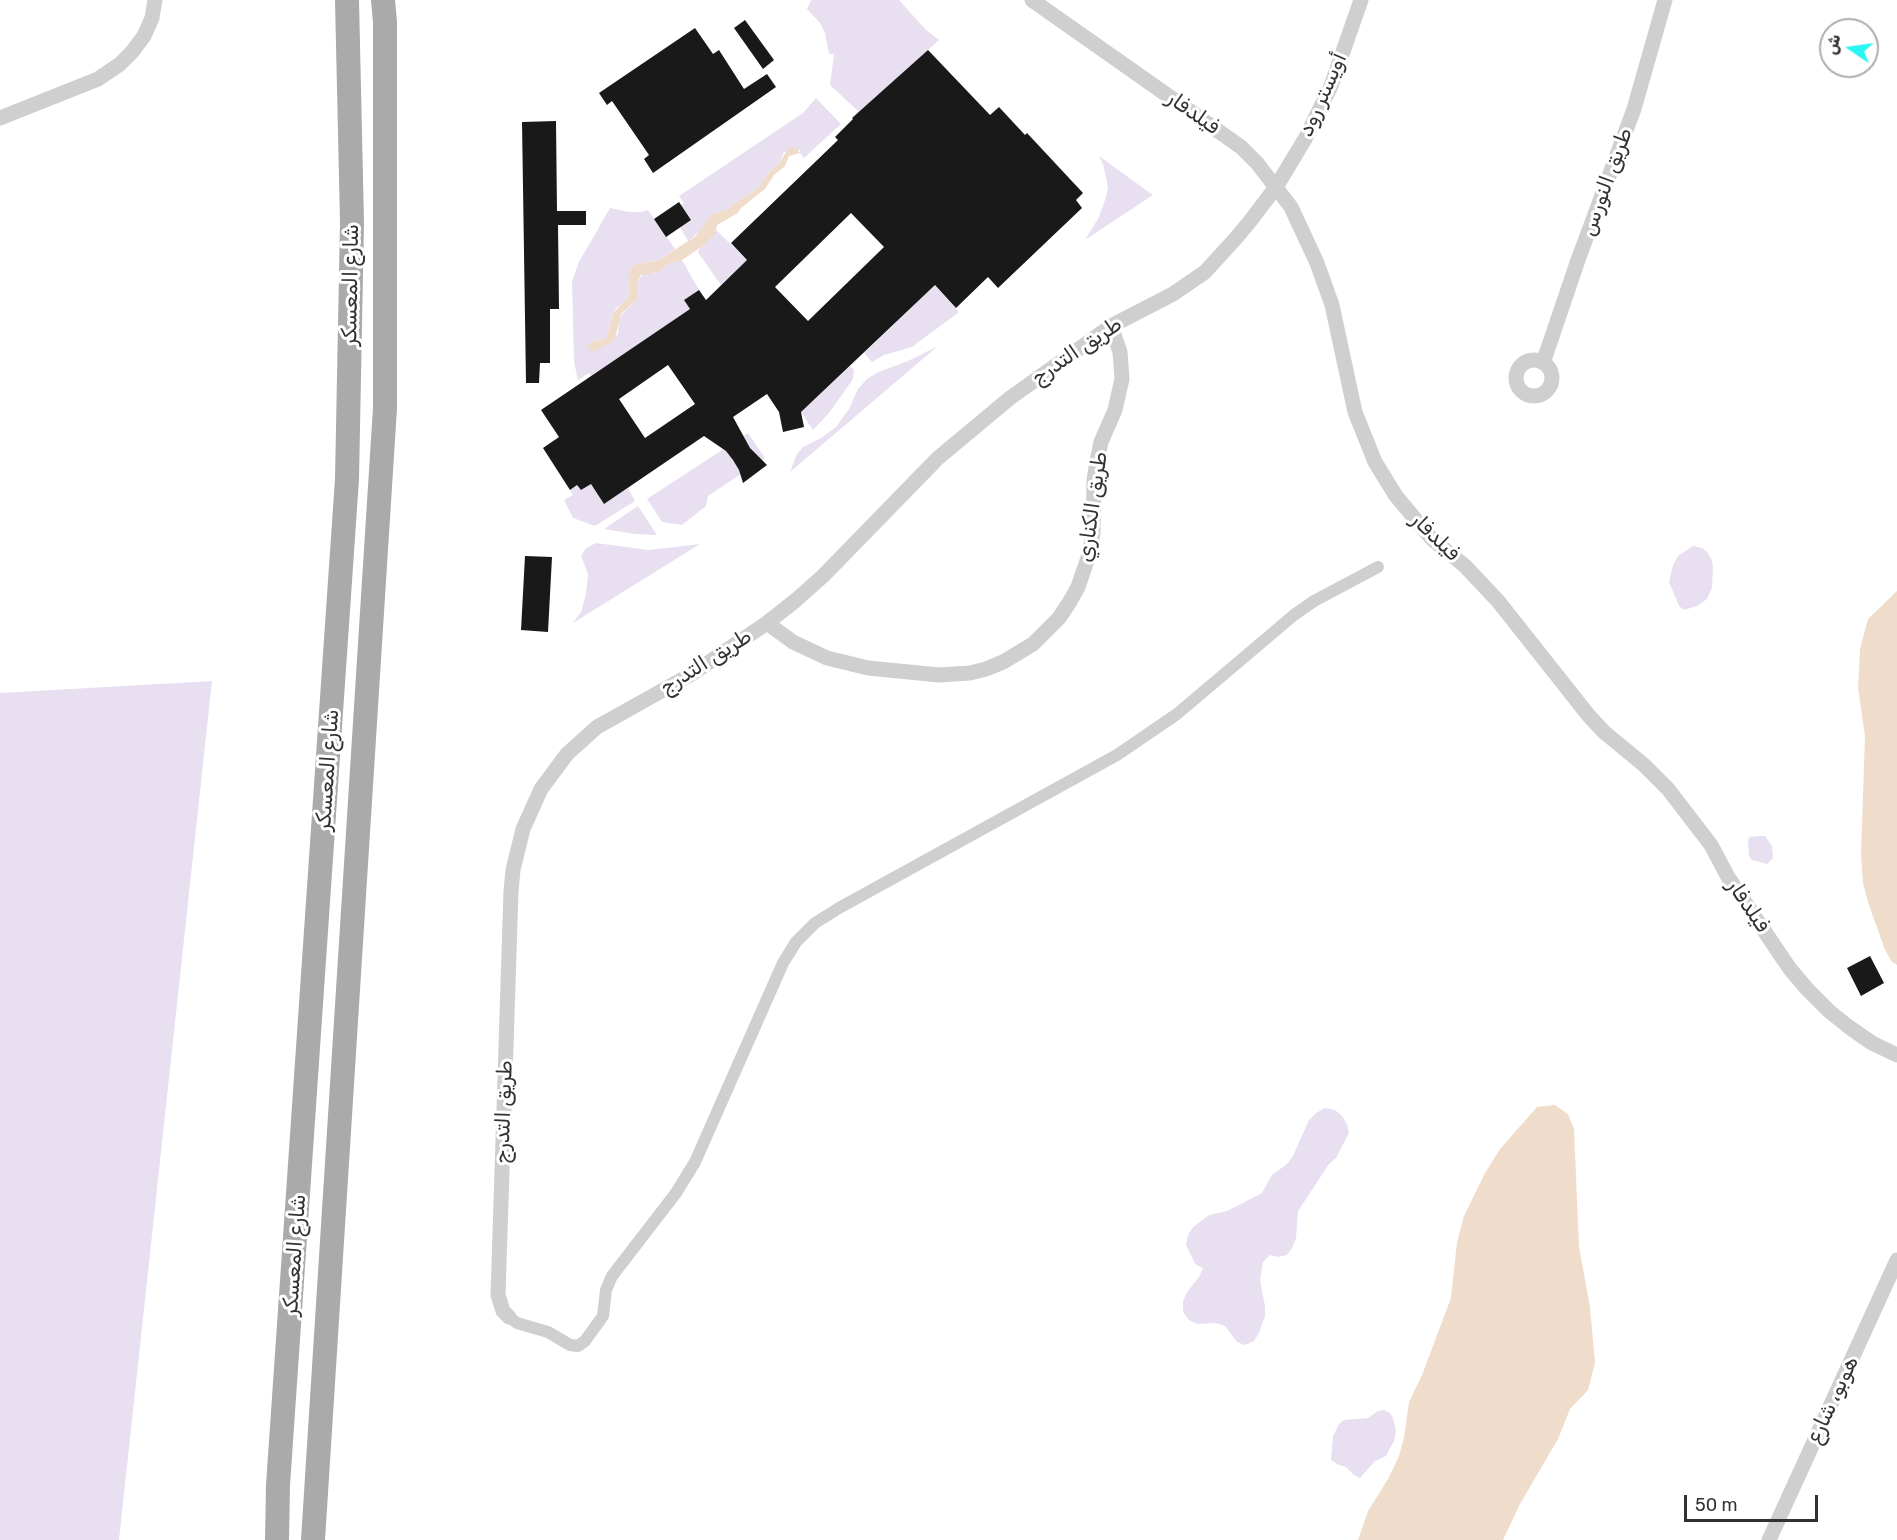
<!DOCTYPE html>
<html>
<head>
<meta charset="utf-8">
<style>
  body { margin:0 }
  #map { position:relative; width:1897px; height:1540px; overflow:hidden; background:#fff; font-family:Rubik,"Noto Naskh Arabic",sans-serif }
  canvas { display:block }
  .north { position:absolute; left:1819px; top:18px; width:60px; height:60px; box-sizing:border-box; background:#fff; border:2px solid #adadad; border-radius:50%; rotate:283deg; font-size:16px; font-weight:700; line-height:24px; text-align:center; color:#323232 }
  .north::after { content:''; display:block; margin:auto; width:21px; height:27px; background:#28f6f2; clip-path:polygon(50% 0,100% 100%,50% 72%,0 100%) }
  .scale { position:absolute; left:1684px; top:1495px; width:134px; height:27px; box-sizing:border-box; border:3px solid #323232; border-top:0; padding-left:8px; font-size:18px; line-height:21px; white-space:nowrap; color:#323232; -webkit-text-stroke:4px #fff; paint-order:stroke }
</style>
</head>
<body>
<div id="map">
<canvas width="1897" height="1540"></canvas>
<div class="north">ش</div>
<div class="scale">50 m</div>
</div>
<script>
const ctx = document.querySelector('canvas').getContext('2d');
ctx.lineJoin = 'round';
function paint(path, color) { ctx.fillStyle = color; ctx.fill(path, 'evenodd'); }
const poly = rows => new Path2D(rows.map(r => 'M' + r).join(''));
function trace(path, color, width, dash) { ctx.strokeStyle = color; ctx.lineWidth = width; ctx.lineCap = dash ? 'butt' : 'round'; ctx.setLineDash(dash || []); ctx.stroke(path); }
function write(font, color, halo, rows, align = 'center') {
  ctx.font = font + ' Rubik,"Noto Naskh Arabic",sans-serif'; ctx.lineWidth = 6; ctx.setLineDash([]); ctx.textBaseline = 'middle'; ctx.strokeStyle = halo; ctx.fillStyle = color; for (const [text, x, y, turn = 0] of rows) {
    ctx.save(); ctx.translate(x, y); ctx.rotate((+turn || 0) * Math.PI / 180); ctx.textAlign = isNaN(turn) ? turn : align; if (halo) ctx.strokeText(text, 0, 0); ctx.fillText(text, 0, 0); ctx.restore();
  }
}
const green = poly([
  [811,0,899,0,926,30,939,40,859,112,830,85,834,54,829,54,825,33,820,23,807,9],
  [816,98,841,124,804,158,800,153,800,150,784,152,779,164,770,171,758,188,727,209,711,215,702,230,688,241,680,227,681,205,684,203,679,196,803,113],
  [1099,156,1153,195,1085,240,1099,217,1106,197,1108,187,1106,178,1103,164],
  [610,208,629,212,641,212,648,210,675,249,657,261,639,263,628,279,629,296,623,303,616,308,612,316,607,337,601,340,596,340,596,351,618,334,619,318,622,314,637,300,637,282,644,273,656,273,666,265,682,260,699,290,684,300,690,309,591,376,589,373,578,380,574,362,572,281,579,262],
  [715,229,747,260,721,285,699,254,698,250,712,237],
  [935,285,959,312,912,347,884,355,872,362,864,353],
  [938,346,790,472,797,454,803,447,821,438,836,427,849,409,858,389,867,379,878,372,908,361],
  [850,366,854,370,853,379,829,413,813,430,801,412],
  [748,433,765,458,708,496,706,506,682,525,662,522,647,499],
  [591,484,604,504,628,488,635,501,595,526,573,518,564,500,573,495,570,490,577,485,581,490],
  [638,506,657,535,635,534,604,529],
  [596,543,649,550,700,544,573,623,581,612,586,594,588,574,581,556,586,548],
  [1693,546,1702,548,1707,552,1711,558,1713,567,1712,588,1707,599,1697,606,1684,610,1679,606,1669,582,1673,565,1678,556],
  [212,681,119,1540,0,1540,0,693],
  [1758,836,1765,836,1772,846,1773,858,1767,864,1752,860,1749,856,1748,840,1750,837],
  [1325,1108,1335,1110,1342,1116,1347,1124,1349,1133,1336,1158,1329,1164,1298,1211,1296,1239,1292,1248,1287,1255,1278,1257,1270,1255,1263,1262,1260,1280,1265,1306,1265,1316,1259,1333,1254,1341,1245,1345,1237,1342,1225,1326,1216,1323,1197,1324,1189,1320,1183,1312,1183,1301,1187,1292,1199,1277,1203,1268,1195,1264,1186,1245,1188,1235,1193,1227,1209,1215,1227,1211,1262,1193,1272,1175,1287,1164,1293,1156,1309,1120,1316,1113],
  [1384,1410,1390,1413,1393,1418,1396,1430,1394,1441,1386,1456,1375,1461,1360,1478,1354,1475,1346,1467,1339,1465,1331,1460,1333,1436,1339,1424,1344,1420,1368,1418,1378,1411]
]);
const water = poly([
  [792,147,797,148,800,153,789,156,785,166,774,175,765,189,741,208,738,213,717,225,715,234,704,245,682,260,666,265,659,272,641,275,637,282,637,300,621,314,615,339,612,342,596,351,590,351,588,345,592,341,601,340,607,337,613,313,629,296,628,279,631,268,639,263,657,261,696,236,711,215,727,209,758,188,770,171,779,164,788,148],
  [1897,591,1897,965,1892,962,1885,950,1868,902,1863,883,1861,854,1865,736,1858,688,1860,649,1868,619],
  [1555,1105,1568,1114,1574,1129,1579,1247,1590,1307,1595,1363,1588,1390,1570,1409,1558,1439,1520,1504,1503,1540,1358,1540,1368,1511,1388,1479,1399,1456,1404,1438,1409,1402,1422,1375,1451,1298,1457,1242,1464,1216,1485,1173,1500,1149,1537,1107]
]);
const building = poly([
  [745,20,774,60,763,69,734,28],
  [695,28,713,54,719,50,744,89,767,74,776,87,653,173,644,159,649,155,612,101,607,105,599,93],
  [928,50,990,115,999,107,1025,135,1027,133,1083,193,1076,200,1082,208,998,288,988,277,956,308,935,285,801,412,804,427,783,432,779,412,767,394,733,417,750,448,767,465,743,483,739,470,733,460,726,451,704,436,604,504,591,484,581,490,577,485,570,490,543,448,559,437,541,410,690,309,684,300,699,290,706,300,747,260,731,243,838,140,835,137,853,119,852,118],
  [851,213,884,247,808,321,775,287],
  [668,365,695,404,645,438,619,399],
  [556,121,557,211,586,211,586,225,558,225,559,309,550,309,550,363,540,363,539,383,526,383,522,122],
  [679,202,691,220,666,237,654,219],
  [525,556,552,557,548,632,521,630],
  [1870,956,1884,983,1861,996,1847,968]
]);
const pedestrian = poly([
  [509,1317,517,1323,548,1332,570,1345,578,1346,585,1341,603,1316,606,1290,612,1276,676,1193,695,1162,783,963,796,942,815,923,839,908,1117,755,1177,714,1294,615,1314,601,1378,567]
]);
const minor = poly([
  [1032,0,1241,147,1257,163,1291,207,1317,263,1332,305,1355,412,1375,462,1396,496,1432,539,1465,566,1498,601,1589,716,1604,732,1644,765,1668,789,1711,845,1728,877,1765,932,1790,969,1808,990,1829,1011,1849,1027,1872,1043,1897,1055],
  [0,118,98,79,120,64,132,52,144,36,152,18,155,0],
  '1516 378a18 18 0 1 1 36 0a18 18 0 1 1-36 0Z',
  [1543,363,1578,260,1634,109,1665,0],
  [767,623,793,642,827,658,868,668,939,675,970,673,986,669,1003,662,1033,644,1059,618,1069,603,1078,587,1090,552,1093,533,1094,480,1097,461,1101,442,1115,410,1122,379,1120,352,1111,326],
  [509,1317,503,1311,498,1295,511,891,513,870,523,829,541,789,567,754,597,727,690,675,767,623,796,600,823,576,938,458,1010,398,1111,326,1173,294,1205,272,1236,238,1251,220,1276,187,1305,139,1331,86,1361,0],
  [1769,1540,1897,1260]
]);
const primary = poly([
  [277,1540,278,1485,347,479,352,222,347,0],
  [313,1540,385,408,385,22,383,0]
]);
const streetNames = [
  ["أويستر رود",1323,95,-66],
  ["فيلدفار",1193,113,35],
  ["طريق النورس",1607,182,-70],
  ["شارع المعسكر",351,285,-89],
  ["طريق التدرج",1077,351,-34],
  ["طريق الكناري",1093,507,-82],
  ["فيلدفار",1435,537,44],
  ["طريق التدرج",706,662,-32],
  ["شارع المعسكر",328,770,-86],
  ["فيلدفار",1748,906,56],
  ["طريق التدرج",504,1112,-88],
  ["شارع المعسكر",295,1255,-86],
  ["هوبو، شارع",1833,1400,-65]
];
paint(green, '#e8e0f0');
paint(water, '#f0dccb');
paint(building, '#191919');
trace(pedestrian, '#cfcfcf', 12);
trace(minor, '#cfcfcf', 15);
trace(primary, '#aaa', 24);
write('21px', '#323232', '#fff', streetNames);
</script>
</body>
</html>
